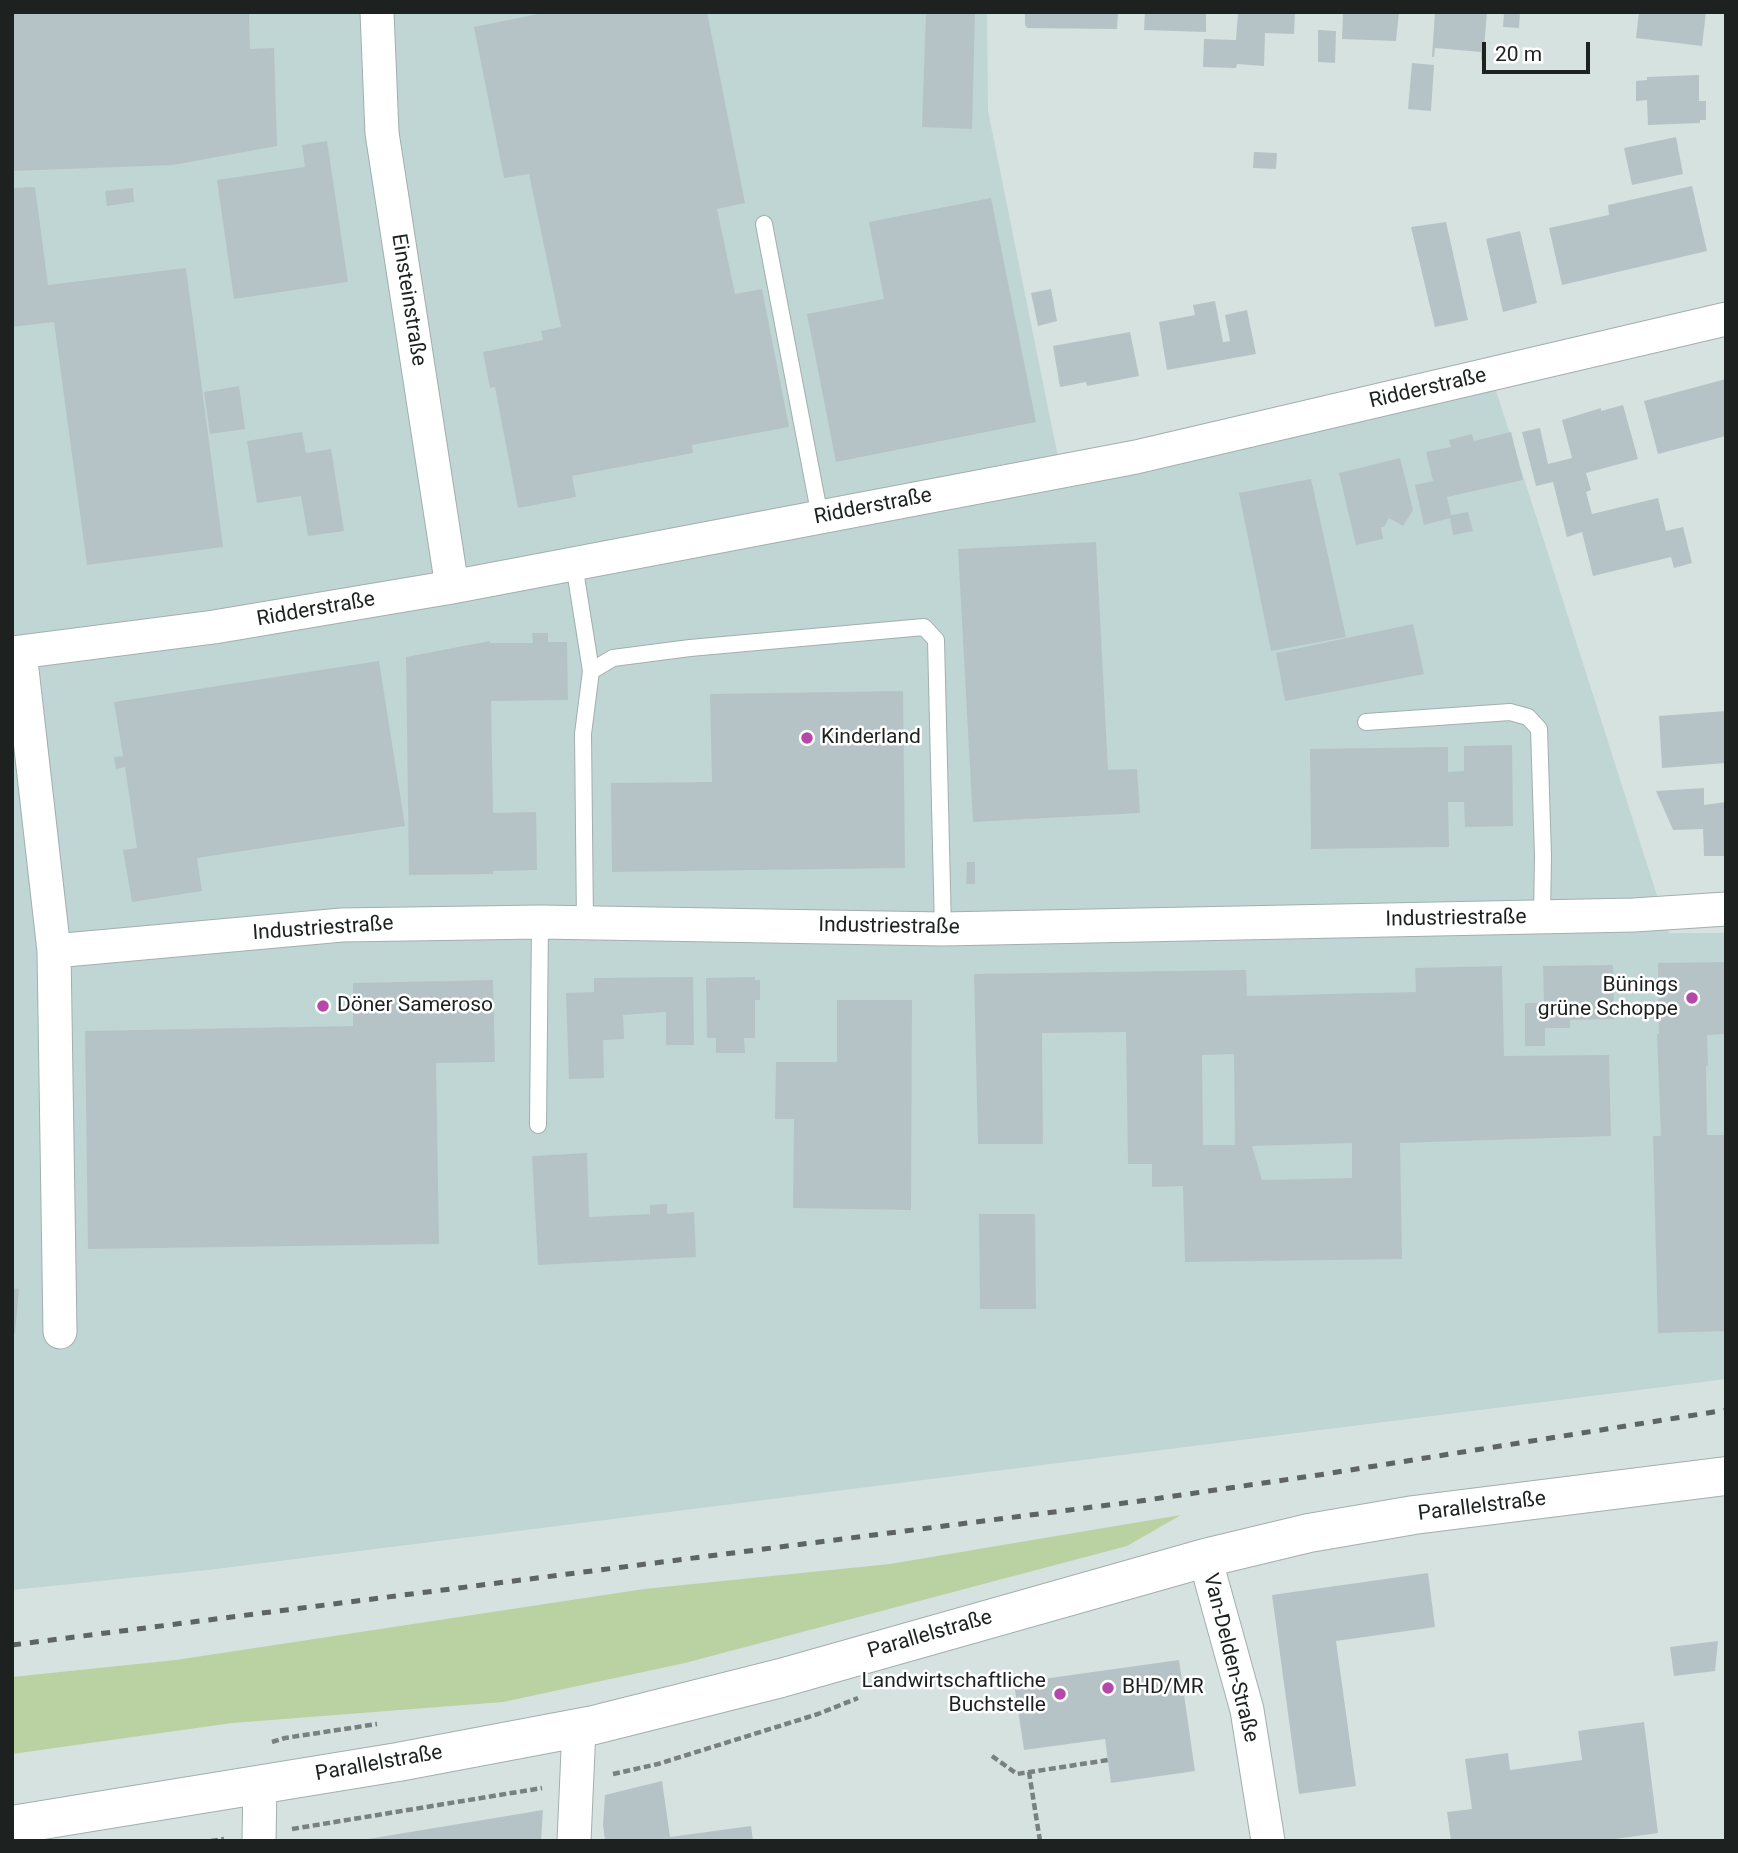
<!DOCTYPE html>
<html>
<head>
<meta charset="utf-8">
<style>
  body { margin:0 }
  #map { position:relative; width:1738px; height:1853px; overflow:hidden; background:#d5e2e0; font-family:Roboto,sans-serif }
  canvas { display:block }
  .frame { position:absolute; inset:0; border:14px solid #1d2221; pointer-events:none }
  .scale { position:absolute; left:1482px; top:42px; width:108px; height:32px; box-sizing:border-box; border:4px solid #1d2221; border-top:0; padding-left:9px; font-size:21px; line-height:24px; white-space:nowrap; color:#1d2221; -webkit-text-stroke:5px #fff; paint-order:stroke }
</style>
</head>
<body>
<div id="map">
<canvas width="1738" height="1853"></canvas>
<div class="frame"></div>
<div class="scale">20 m</div>
</div>
<script>
const ctx = document.querySelector('canvas').getContext('2d');
ctx.lineJoin = 'round';
function paint(path, color) { ctx.fillStyle = color; ctx.fill(path, 'evenodd'); }
const poly = rows => new Path2D(rows.map(r => 'M' + r).join(''));
function trace(path, color, width, dash) { ctx.strokeStyle = color; ctx.lineWidth = width; ctx.lineCap = dash ? 'butt' : 'round'; ctx.setLineDash(dash || []); ctx.stroke(path); }
function write(font, color, halo, rows, align = 'center') {
  ctx.font = font + ' Roboto,sans-serif'; ctx.lineWidth = 5; ctx.setLineDash([]); ctx.textBaseline = 'middle'; ctx.strokeStyle = halo; ctx.fillStyle = color; for (const [text, x, y, turn = 0] of rows) {
    ctx.save(); ctx.translate(x, y); ctx.rotate((+turn || 0) * Math.PI / 180); ctx.textAlign = isNaN(turn) ? turn : align; if (halo) ctx.strokeText(text, 0, 0); ctx.fillText(text, 0, 0); ctx.restore();
  }
}
const built = poly([
  [12,12,987,12,988,111,1062,477,1492,378,1669,933,1726,933,1726,1379,208,1570,12,1590]
]);
const green = poly([
  [1181,1515,1127,1546,685,1663,503,1702,232,1723,12,1754,12,1677,176,1660,644,1589,890,1564]
]);
const building = poly([
  [12,12,249,12,250,49,274,48,277,146,173,165,12,171],
  [548,12,707,12,745,203,717,209,735,294,762,289,789,427,692,445,693,453,572,476,576,497,518,508,495,387,490,388,483,352,543,340,541,331,561,327,529,174,504,178,474,27],
  [926,12,975,13,972,129,922,127],
  [1025,12,1118,12,1117,29,1027,28,1025,25],
  [1145,12,1206,12,1206,32,1144,30],
  [1238,12,1295,12,1294,34,1265,33,1264,66,1237,64,1236,68,1203,67,1204,39,1236,40],
  [1343,12,1399,12,1396,41,1342,39],
  [1435,12,1487,12,1483,60,1481,60,1481,52,1435,48,1434,57,1432,57],
  [1504,12,1520,12,1519,28,1503,27],
  [1639,12,1706,12,1702,46,1636,38],
  [1318,30,1336,31,1335,63,1318,62],
  [1412,63,1434,65,1431,111,1408,109],
  [1699,75,1699,101,1706,101,1706,120,1700,120,1700,123,1648,125,1647,100,1636,101,1636,81,1647,80,1647,77],
  [1676,137,1683,174,1632,185,1624,148],
  [327,141,348,282,234,299,217,180,305,167,302,145],
  [1254,152,1277,153,1276,169,1253,168],
  [1692,186,1707,251,1562,285,1549,228,1609,215,1608,205],
  [35,187,48,285,186,268,223,547,87,565,54,322,12,327,12,188],
  [133,188,134,202,107,206,105,191],
  [991,198,1036,422,836,462,807,314,884,299,869,222],
  [1446,222,1468,320,1435,327,1411,227],
  [1520,231,1537,303,1503,312,1486,239],
  [1051,289,1057,321,1038,326,1031,293],
  [1215,301,1223,342,1230,341,1225,315,1247,310,1256,354,1167,370,1159,322,1195,315,1193,305],
  [1130,332,1139,376,1087,386,1086,382,1060,387,1053,346],
  [1726,379,1726,436,1658,454,1644,401],
  [239,386,245,429,210,434,204,392],
  [1623,405,1638,459,1586,473,1591,490,1586,492,1592,514,1658,498,1666,531,1683,527,1692,563,1674,568,1671,557,1593,576,1582,532,1567,537,1553,482,1536,486,1522,432,1540,428,1548,464,1572,458,1562,420,1601,408,1601,411],
  [302,432,306,453,331,449,344,531,308,536,301,496,257,503,247,441],
  [1511,432,1523,480,1447,497,1451,515,1468,512,1473,531,1453,535,1450,518,1424,525,1415,485,1433,481,1426,452,1451,447,1449,440,1472,434,1474,441],
  [1400,458,1413,510,1403,526,1389,518,1384,527,1381,527,1383,539,1356,545,1339,473],
  [1311,479,1346,637,1271,651,1239,493],
  [1096,542,1108,770,1137,769,1140,813,973,822,958,549],
  [1413,624,1424,674,1285,701,1276,653],
  [532,633,548,633,548,642,567,642,568,700,491,701,493,813,536,812,537,870,493,871,493,874,409,875,406,657,490,641,490,643,533,643],
  [379,661,405,826,197,858,202,891,132,902,123,850,137,848,125,767,116,769,114,757,123,756,114,702],
  [903,691,905,868,612,872,611,783,712,782,710,694],
  [1726,711,1726,763,1662,768,1659,716],
  [1512,745,1513,826,1465,827,1464,802,1448,802,1449,847,1311,849,1310,749,1448,747,1448,772,1464,771,1464,746],
  [1704,788,1704,805,1726,802,1726,856,1704,856,1703,829,1673,830,1656,791],
  [967,862,975,862,975,884,966,884],
  [1726,962,1726,1034,1707,1035,1708,1066,1706,1066,1707,1135,1726,1135,1726,1331,1658,1333,1653,1136,1661,1136,1657,1034,1659,1034,1658,963],
  [1613,965,1614,1019,1570,1020,1570,1028,1545,1028,1545,1046,1525,1046,1525,1003,1544,1003,1543,966],
  [1502,966,1504,1056,1609,1055,1611,1136,1400,1143,1402,1259,1185,1262,1183,1186,1152,1187,1152,1164,1128,1164,1126,1032,1042,1033,1043,1144,978,1144,974,974,1246,970,1247,996,1416,992,1415,968],
  [1234,1054,1235,1145,1203,1145,1202,1055],
  [1352,1143,1352,1178,1262,1180,1252,1146],
  [693,977,694,1045,666,1045,666,1012,623,1015,624,1039,603,1040,604,1078,569,1079,566,993,594,992,594,978],
  [755,977,755,980,760,980,760,1000,755,1000,755,1038,744,1038,745,1053,716,1053,716,1038,707,1038,706,978],
  [493,980,495,1062,436,1063,439,1244,88,1249,85,1031,353,1026,353,983],
  [837,1000,912,1000,911,1210,793,1208,794,1119,775,1119,776,1062,837,1062],
  [587,1153,589,1217,650,1214,650,1205,667,1204,667,1214,694,1212,696,1257,538,1265,532,1156],
  [979,1214,1035,1214,1036,1309,980,1309],
  [12,1288,19,1289,15,1333,12,1333],
  [1428,1573,1435,1627,1336,1641,1356,1786,1299,1794,1272,1595],
  [1718,1641,1715,1671,1674,1676,1670,1647],
  [1179,1660,1195,1771,1111,1783,1105,1739,1024,1750,1014,1683],
  [1644,1722,1658,1833,1601,1841,1451,1841,1447,1812,1472,1809,1465,1759,1508,1753,1510,1770,1582,1760,1578,1731],
  [662,1781,670,1837,751,1826,753,1841,605,1841,603,1825,605,1795],
  [543,1810,541,1841,369,1841,368,1839]
]);
const path = poly([
  [272,1742,285,1738,377,1724],
  [992,1756,1017,1774,1108,1760],
  [1029,1772,1040,1841],
  [613,1774,658,1764,818,1714,858,1698],
  [292,1829,542,1788],
  [211,1841,224,1839]
]);
const lane = poly([
  [764,224,820,517],
  [574,564,591,671],
  [1366,722,1510,712,1528,717,1539,729,1543,856,1542,917],
  [585,923,583,734,591,671,613,658,690,648,924,627,936,640,943,929],
  [538,1125,540,922]
]);
const street = poly([
  [377,12,382,133,452,587],
  [20,652,54,951,342,925,540,922,943,929,1634,915,1726,909],
  [12,653,214,627,452,587,1136,457,1726,319],
  [54,951,60,1332],
  [1205,1558,1247,1710,1268,1841],
  [259,1841,260,1784],
  [574,1841,579,1728]
]);
const secondary = poly([
  [12,1825,398,1762,594,1725,781,1678,1205,1558,1309,1533,1414,1515,1726,1476]
]);
const rail = poly([
  [12,1645,1140,1501,1325,1474,1726,1410]
]);
const markers = [
  [807,738,7,"#b548a8"],
  [1692,998,7,"#b548a8"],
  [323,1006,7,"#b548a8"],
  [1108,1688,7,"#b548a8"],
  [1060,1694,7,"#b548a8"]
];
const streetNames = [
  ["Einsteinstraße",408,300,81],
  ["Ridderstraße",1428,389,-13],
  ["Ridderstraße",873,507,-11],
  ["Ridderstraße",316,610,-10],
  ["Industriestraße",1456,919,-1],
  ["Industriestraße",889,927,1],
  ["Industriestraße",323,929,-4],
  ["Parallelstraße",1482,1507,-7],
  ["Parallelstraße",930,1635,-16],
  ["Van-Delden-Straße",1230,1658,76],
  ["Parallelstraße",379,1764,-10]
];
const poiNames = [
  ["Kinderland",821,738],
  ["Bünings",1678,986,"right"],
  ["grüne Schoppe",1678,1010,"right"],
  ["Döner Sameroso",337,1006],
  ["Landwirtschaftliche",1046,1682,"right"],
  ["Buchstelle",1046,1706,"right"],
  ["BHD/MR",1122,1688]
];
paint(built, '#c0d6d4');
paint(green, '#bad1a2');
paint(building, '#b6c3c6');
trace(lane, '#a2afad', 18);
trace(street, '#a2afad', 35);
trace(secondary, '#a2afad', 40);
trace(path, '#788180', 4.5, [7, 3.5]);
trace(lane, '#fff', 16);
trace(street, '#fff', 33);
trace(secondary, '#fff', 38);
trace(rail, '#5d6463', 5, [9, 9]);
for (const [x, y, r, color] of markers) { const dot = new Path2D(); dot.arc(x, y, r, 0, 2 * Math.PI); ctx.fillStyle = color; ctx.fill(dot); trace(dot, '#fff', 2.5); }
write('21px', '#1d2221', '#fff', streetNames);
write('21px', '#1d2221', '#fff', poiNames, 'left');
</script>
</body>
</html>
